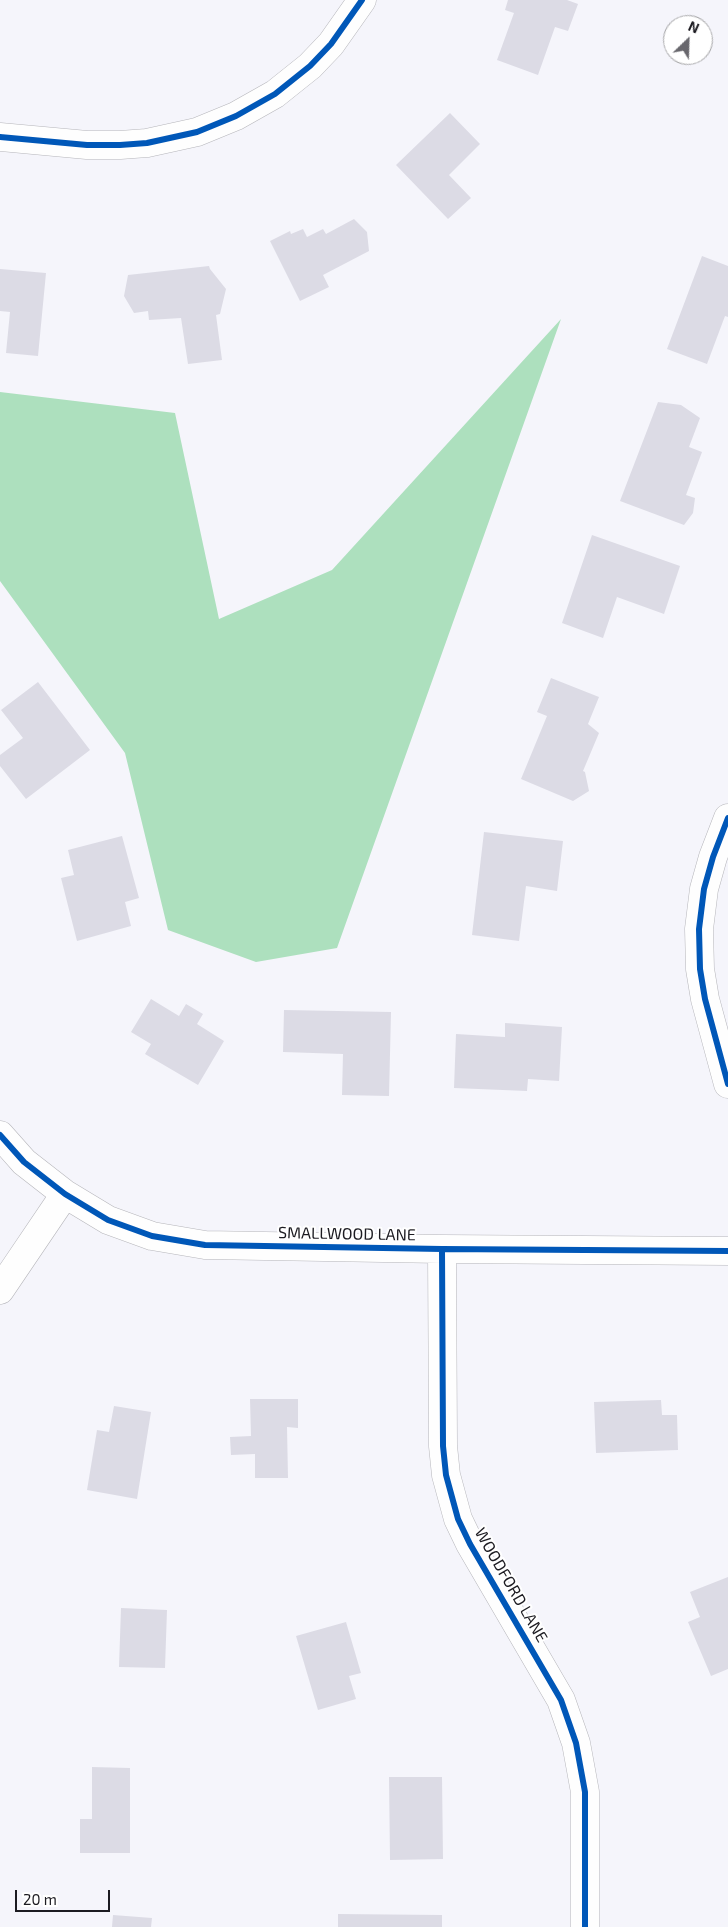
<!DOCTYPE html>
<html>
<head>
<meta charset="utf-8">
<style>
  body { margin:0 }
  #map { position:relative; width:728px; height:1927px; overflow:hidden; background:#f5f5fb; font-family:"Exo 2",sans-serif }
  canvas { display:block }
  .north { position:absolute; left:663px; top:15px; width:50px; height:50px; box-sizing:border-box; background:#fff; border:1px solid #a4a4a6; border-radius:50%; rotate:24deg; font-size:14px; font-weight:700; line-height:20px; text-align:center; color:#1c1b21 }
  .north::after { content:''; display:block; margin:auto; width:18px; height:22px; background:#68676d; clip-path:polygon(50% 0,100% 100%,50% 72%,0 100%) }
  .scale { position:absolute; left:15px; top:1890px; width:95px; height:22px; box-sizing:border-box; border:2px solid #1c1b21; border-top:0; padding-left:6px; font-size:15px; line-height:18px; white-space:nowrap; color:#1c1b21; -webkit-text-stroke:4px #fff; paint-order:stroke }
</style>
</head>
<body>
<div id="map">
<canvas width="728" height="1927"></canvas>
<div class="north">N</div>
<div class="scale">20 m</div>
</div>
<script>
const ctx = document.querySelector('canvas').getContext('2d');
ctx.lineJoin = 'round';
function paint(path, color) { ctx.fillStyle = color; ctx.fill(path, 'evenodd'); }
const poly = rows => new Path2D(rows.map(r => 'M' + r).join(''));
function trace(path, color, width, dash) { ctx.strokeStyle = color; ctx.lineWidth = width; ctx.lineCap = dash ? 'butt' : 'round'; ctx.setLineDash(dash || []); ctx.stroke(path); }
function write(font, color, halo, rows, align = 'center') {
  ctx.font = font + ' "Exo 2",sans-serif'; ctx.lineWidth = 4; ctx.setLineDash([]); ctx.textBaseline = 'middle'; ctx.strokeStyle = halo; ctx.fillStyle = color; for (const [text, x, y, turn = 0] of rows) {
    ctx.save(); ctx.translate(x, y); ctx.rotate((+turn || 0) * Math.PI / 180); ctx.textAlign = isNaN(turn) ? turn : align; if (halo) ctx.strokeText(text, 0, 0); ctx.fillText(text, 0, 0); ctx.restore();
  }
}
const forest = poly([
  [561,319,337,948,256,962,168,930,125,753,0,581,0,392,175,413,219,619,332,570]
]);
const building = poly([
  [508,0,567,0,578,4,568,31,555,27,538,75,497,60,514,13,505,10],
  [450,113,480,144,449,175,471,198,448,219,396,165],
  [354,219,367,232,369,251,323,275,329,287,300,301,270,241,290,231,291,234,303,229,307,237,323,229,326,234],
  [702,256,728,266,728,317,725,316,707,364,667,349],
  [209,266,210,269,226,289,220,314,216,315,222,360,188,364,181,318,149,320,148,311,134,313,124,296,128,275],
  [0,269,46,273,38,356,6,353,10,312,0,311],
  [658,402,681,405,700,418,689,447,702,452,686,495,695,498,693,513,684,525,620,501],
  [592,535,680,566,664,614,617,597,603,638,562,623],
  [551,678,599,697,588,724,599,733,583,771,585,772,589,791,573,801,521,779,547,716,537,712],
  [38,682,90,750,26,799,0,766,0,755,23,738,1,710],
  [484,832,563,841,557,891,526,886,519,941,472,935],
  [122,836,139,898,125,902,131,926,77,941,61,878,74,875,68,850],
  [151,999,179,1016,186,1004,203,1014,197,1024,224,1041,198,1085,145,1054,151,1044,131,1032],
  [284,1010,391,1012,389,1096,342,1095,343,1054,283,1052],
  [505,1023,562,1027,559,1081,528,1079,527,1091,454,1088,456,1034,505,1037],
  [250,1399,298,1399,298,1428,287,1427,288,1478,255,1478,255,1454,231,1455,230,1437,251,1436],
  [661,1400,662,1415,677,1415,678,1450,596,1453,594,1402],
  [114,1406,151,1412,137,1499,87,1490,97,1430,109,1432],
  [728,1577,728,1669,711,1676,688,1622,700,1617,690,1592],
  [121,1608,167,1610,165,1668,119,1667],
  [346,1622,361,1673,349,1676,356,1699,318,1710,296,1636],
  [92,1767,130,1768,130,1853,80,1853,80,1819,92,1819],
  [389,1777,442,1777,443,1859,390,1860],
  [338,1914,442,1915,442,1927,338,1927],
  [113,1915,152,1918,151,1927,112,1927]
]);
const minor = poly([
  [0,137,87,145,120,145,147,143,197,132,236,116,275,94,310,66,331,44,362,0],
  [728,818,713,857,704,889,699,929,700,969,705,999,728,1084],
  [0,1135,24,1162,65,1194,108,1220,152,1236,205,1245,442,1249,728,1251],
  [442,1249,443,1446,446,1475,458,1519,470,1544,561,1700,576,1743,585,1792,585,1927],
  [0,1290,65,1194]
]);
const cycleway = poly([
  [0,137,87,145,120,145,147,143,197,132,236,116,275,94,310,66,331,44,362,0],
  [728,818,713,857,704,889,699,929,700,969,705,999,728,1084],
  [0,1135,24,1162,65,1194,108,1220,152,1236,205,1245,442,1249,728,1251],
  [442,1249,443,1446,446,1475,458,1519,470,1544,561,1700,576,1743,585,1792,585,1927]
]);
const streetNames = [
  ["SMALLWOOD LANE",347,1234,1],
  ["WOODFORD LANE",511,1585,60]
];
paint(forest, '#ade0be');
paint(building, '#dcdbe5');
trace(minor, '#b5b5ba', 29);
trace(minor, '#fefefe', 28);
trace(cycleway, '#0057b8', 6);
write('16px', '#1c1b21', '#fff', streetNames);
</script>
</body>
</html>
